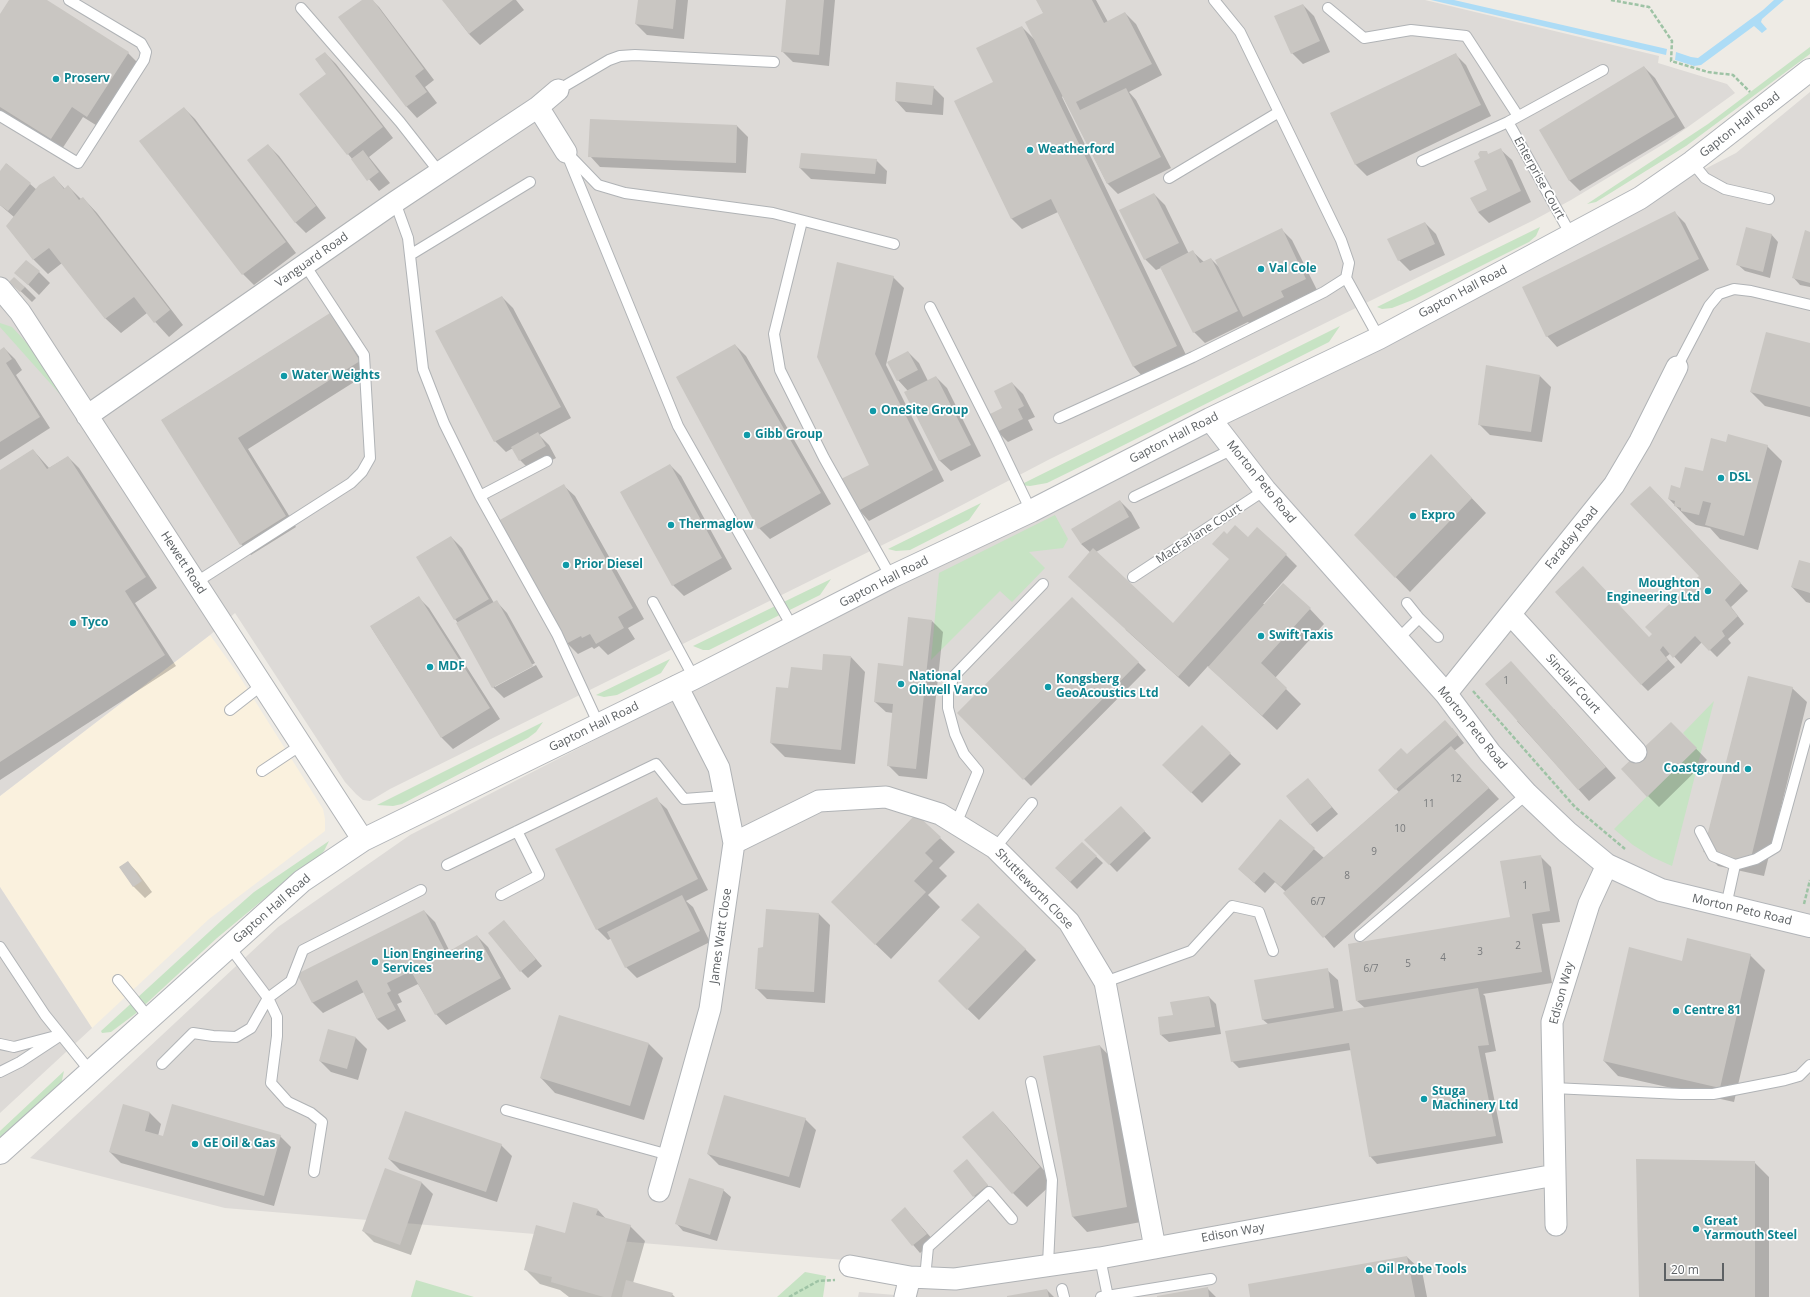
<!DOCTYPE html>
<html>
<head>
<meta charset="utf-8">
<style>
  body { margin:0 }
  #map { position:relative; width:1810px; height:1297px; overflow:hidden; background:#eeebe5; font-family:"Open Sans",sans-serif }
  canvas { display:block }
  .scale { position:absolute; left:1664px; top:1263px; width:60px; height:18px; box-sizing:border-box; border:2px solid #5d6164; border-top:0; padding-left:5px; font-size:12px; line-height:14px; white-space:nowrap; color:#5d6164; -webkit-text-stroke:3px #fff; paint-order:stroke }
</style>
</head>
<body>
<div id="map">
<canvas width="1810" height="1297"></canvas>
<div class="scale">20 m</div>
</div>
<script>
const ctx = document.querySelector('canvas').getContext('2d');
ctx.lineJoin = 'round';
function paint(path, color) { ctx.fillStyle = color; ctx.fill(path, 'evenodd'); }
const poly = rows => new Path2D(rows.map(r => 'M' + r).join(''));
function trace(path, color, width, dash) { ctx.strokeStyle = color; ctx.lineWidth = width; ctx.lineCap = dash ? 'butt' : 'round'; ctx.setLineDash(dash || []); ctx.stroke(path); }
function write(font, color, halo, rows, align = 'center') {
  ctx.font = font + ' "Open Sans",sans-serif'; ctx.lineWidth = 3.5; ctx.setLineDash([]); ctx.textBaseline = 'middle'; ctx.strokeStyle = halo; ctx.fillStyle = color; for (const [text, x, y, turn = 0] of rows) {
    ctx.save(); ctx.translate(x, y); ctx.rotate((+turn || 0) * Math.PI / 180); ctx.textAlign = isNaN(turn) ? turn : align; if (halo) ctx.strokeText(text, 0, 0); ctx.fillText(text, 0, 0); ctx.restore();
  }
}
const commercial = poly([
  [210,635,238,674,323,809,325,819,325,831,209,919,92,1028,0,887,0,796]
]);
const industrial = poly([
  [0,0,1425,0,1659,56,1658,63,1727,84,1735,93,1667,142,1571,200,1534,220,1050,459,941,516,390,789,370,801,363,800,356,794,345,782,235,613,210,635,0,796],
  [1810,92,1810,1297,858,1297,859,1292,907,1296,892,1264,225,1208,30,1158,278,927,410,835,1736,153],
  [0,887,92,1028,0,1113]
]);
const green = poly([
  [1810,47,1810,54,1806,57,1686,146,1596,202,1587,204,1708,124],
  [1540,227,1536,236,1529,242,1415,299,1392,308,1382,309,1377,307],
  [0,323,12,327,37,354,66,401,0,327],
  [1340,326,1329,342,1104,455,1047,483,1030,486,1020,485],
  [981,503,969,520,910,550,896,551,888,549],
  [1055,515,1068,539,1063,548,1029,552,1045,568,1012,602,1000,591,931,660,939,573],
  [831,579,820,595,709,650,703,650,693,646],
  [670,659,661,673,617,695,604,697,596,695],
  [1714,701,1672,866,1652,857,1633,845,1614,829,1696,748,1683,733],
  [543,722,536,732,528,738,402,804,393,806,377,805],
  [329,841,324,851,318,858,288,879,217,938,135,1014,111,1032,102,1033,101,1031,221,921,254,892],
  [64,1071,61,1085,0,1143,0,1131],
  [805,1272,826,1276,823,1297,777,1297],
  [416,1280,474,1297,411,1297]
]);
const water = poly([
  [1431,0,1454,0,1667,49,1666,55],
  [1774,0,1784,0,1762,19,1761,22,1767,29,1762,33,1754,26,1701,65,1694,66,1675,60,1676,52,1691,57,1698,58,1763,10]
]);
const shadow = poly([
  [10,0,45,0,128,53,139,64,99,127,83,117,62,149,0,110,0,16],
  [363,0,372,0,379,7,434,80,425,87,437,103,417,118,407,107,340,18],
  [443,0,516,0,524,10,480,45,469,34],
  [639,0,688,0,684,39,647,35,636,24],
  [787,0,835,0,829,66,793,62,782,51],
  [1037,0,1096,0,1108,22,1125,13,1136,24,1162,75,1129,92,1136,100,1171,168,1118,194,1107,183,1063,96,1062,97,1187,357,1144,378,1134,367,1058,212,1022,229,1011,218,994,82,1022,27,1034,39,1044,14],
  [1303,5,1314,16,1330,52,1303,64,1292,53],
  [325,53,336,64,393,138,369,157,390,183,379,191,348,154,327,74],
  [1455,54,1466,65,1491,116,1367,176,1356,165,1331,114],
  [1644,67,1655,78,1685,128,1580,191,1569,180],
  [897,83,933,87,944,98,943,115,906,112,896,101],
  [184,108,195,119,296,253,254,285,243,274],
  [737,126,748,137,746,173,600,167,590,156],
  [268,145,279,156,326,218,306,233,295,222],
  [1501,150,1512,160,1531,202,1489,223,1478,212,1489,190,1489,155],
  [876,160,887,171,886,184,811,179,800,168],
  [7,164,37,190,54,177,65,189,68,186,81,199,83,198,97,213,183,325,169,337,147,313,121,333,106,319,62,263,48,274,34,260,7,226,14,217,0,205,0,172],
  [1154,194,1165,205,1189,254,1193,252,1204,262,1211,259,1219,267,1281,229,1292,240,1317,290,1291,302,1294,309,1254,328,1248,322,1205,343,1194,332,1161,268,1156,270,1145,259],
  [1674,212,1685,223,1709,270,1557,347,1547,336],
  [1425,223,1436,234,1445,255,1410,271,1399,260],
  [1810,233,1810,287,1800,285,1793,277],
  [1771,234,1778,242,1770,278,1745,271,1737,264],
  [39,272,50,283,39,295,16,273],
  [893,277,904,288,886,365,944,481,869,521,859,510,870,465,818,356],
  [11,282,25,287,36,298,32,302],
  [502,297,513,308,571,418,539,435,549,445,556,458,531,471,520,460,513,448,506,452,495,441],
  [330,314,341,325,370,372,248,449,296,527,251,555,241,544,162,420],
  [1810,344,1810,417,1765,406,1751,392],
  [735,345,746,356,831,504,770,539,759,528],
  [4,348,15,359,22,370,16,375,50,428,0,460,0,351],
  [908,352,919,363,928,381,936,377,947,388,981,456,951,471,940,461,906,392,908,391,898,380],
  [1540,376,1551,387,1542,442,1490,435,1479,424],
  [1012,383,1023,394,1035,417,1028,420,1033,430,1008,442,997,431],
  [1727,443,1767,446,1782,461,1758,550,1720,539,1710,528,1696,525,1689,520,1669,499,1703,472],
  [33,450,49,468,68,457,79,468,157,588,135,603,176,666,0,780,0,471],
  [670,465,681,476,732,569,684,596,673,585],
  [1445,470,1486,513,1410,592,1355,535],
  [564,486,575,496,644,619,628,628,635,639,608,655,599,646,594,649,592,647,578,654,567,643],
  [1657,494,1748,591,1731,607,1744,624,1728,639,1731,643,1717,657,1702,642,1681,664,1671,653,1666,657,1675,667,1648,691,1641,684,1650,639,1700,576],
  [1120,501,1131,512,1140,528,1096,552,1174,625,1230,560,1228,535,1248,539,1286,555,1297,566,1263,604,1310,609,1324,624,1275,678,1301,704,1277,730,1208,666,1189,687,1126,630,1091,553,1081,544],
  [451,537,462,548,494,603,497,602,507,613,535,663,495,685,495,687,536,665,543,677,504,698,493,687,458,623,455,619],
  [1810,564,1810,603,1806,602,1792,587],
  [418,597,429,608,500,719,453,749,442,738,371,627],
  [1072,598,1146,670,1031,786,959,713],
  [932,621,943,632,927,779,899,776,888,765,893,713,886,712,875,702,903,667],
  [851,657,865,672,855,764,785,757,771,743,789,689],
  [1792,688,1807,702,1764,876,1718,866,1704,851],
  [1554,709,1616,778,1589,801,1517,721],
  [1202,727,1241,764,1202,803,1164,765],
  [1452,728,1464,743,1454,751,1499,799,1334,948,1286,892,1275,882,1265,893,1239,869,1281,820,1324,858,1399,792,1396,789,1407,755],
  [1682,734,1707,760,1659,807,1648,796],
  [1315,787,1338,814,1317,832,1310,824],
  [656,799,667,809,708,890,686,901,693,907,710,942,637,978,626,967,612,938,608,940,597,929],
  [1128,814,1151,838,1117,872,1086,840],
  [940,838,955,852,939,868,947,876,928,895,940,907,891,959,847,917],
  [1082,843,1103,863,1077,889,1056,868],
  [1540,856,1551,867,1560,922,1542,924,1552,983,1483,994,1485,996,1496,1051,1485,1053,1503,1143,1377,1164,1370,1156,1351,1050,1239,1068,1232,1061,1268,1024,1262,1019,1327,970,1338,980,1343,1012,1365,1008,1357,1001,1511,918],
  [128,862,138,873,152,892,145,898,134,887,120,867],
  [424,911,435,922,450,952,477,936,488,947,511,989,446,1025,436,1014,418,984,398,994,402,1002,397,1004,406,1021,388,1030,377,1019,364,992,323,1013,312,1002],
  [819,914,830,925,825,1003,767,999,756,988,764,948],
  [504,921,542,966,528,978,521,971],
  [981,938,1025,949,1036,960,979,1020,950,992],
  [1750,955,1765,970,1734,1102,1618,1076,1604,1061,1683,962],
  [1209,997,1216,1004,1221,1034,1169,1042,1161,1035,1174,1016],
  [329,1030,356,1038,367,1049,358,1080,331,1072,320,1061],
  [649,1044,663,1058,644,1120,555,1093,541,1078],
  [1100,1046,1114,1061,1132,1183,1136,1186,1141,1222,1087,1232,1073,1217,1066,1181],
  [124,1106,150,1113,161,1124,158,1136,164,1137,280,1136,291,1147,274,1206,121,1163,110,1152],
  [993,1112,1007,1127,1054,1182,1027,1207,1013,1193],
  [805,1119,816,1130,800,1188,719,1165,708,1154],
  [501,1145,512,1156,497,1202,400,1170,389,1159],
  [967,1161,994,1193,981,1203,974,1196],
  [1754,1162,1769,1177,1769,1297,1640,1297],
  [386,1170,422,1183,433,1194,411,1255,374,1242,363,1231],
  [723,1190,731,1197,717,1241,683,1231,676,1223],
  [598,1210,607,1220,630,1226,645,1241,633,1283,672,1294,675,1297,569,1297,560,1290,540,1284,525,1269,566,1234],
  [912,1216,934,1241,920,1253,892,1220],
  [1407,1257,1422,1271,1427,1297,1251,1297],
  [1207,1288,1216,1297,1158,1297],
  [1047,1290,1054,1297,1008,1297]
]);
const building = poly([
  [9,0,47,0,129,52,87,117,72,107,51,139,0,107,0,14],
  [362,0,373,0,424,69,415,76,427,92,406,107,338,17],
  [442,0,513,0,469,34],
  [638,0,676,0,673,29,635,24],
  [786,0,824,0,819,55,781,52],
  [1036,0,1092,0,1104,23,1125,12,1152,64,1076,102,1080,110,1126,88,1161,157,1107,184,1025,22,1043,13],
  [1303,4,1320,41,1291,54,1274,16],
  [1022,26,1177,346,1133,367,1051,199,1011,219,954,101,993,82,976,48],
  [325,52,383,127,347,155,299,94,326,74,315,59],
  [1456,53,1481,105,1355,165,1330,113],
  [1644,66,1675,117,1569,181,1539,130],
  [896,82,934,86,932,105,895,101],
  [184,107,286,242,242,275,139,141],
  [590,119,737,125,736,163,588,157],
  [268,144,316,206,295,223,247,160],
  [1501,148,1521,191,1478,212,1470,198,1487,190,1474,161,1480,158,1478,154,1480,151,1487,151,1488,154],
  [363,150,379,172,367,181,351,159],
  [801,153,877,159,875,174,799,168],
  [6,163,31,183,8,211,0,205,0,171],
  [54,176,64,189,68,185,79,200,83,197,170,310,154,323,134,297,105,319,49,248,33,260,6,226,39,185],
  [1154,193,1179,243,1144,260,1119,210],
  [1675,211,1699,259,1546,337,1522,287],
  [1425,222,1435,244,1398,261,1387,239],
  [1746,227,1772,234,1763,272,1736,265],
  [1282,228,1306,279,1281,291,1284,297,1243,317,1215,260],
  [1805,230,1810,232,1810,283,1792,278],
  [1193,250,1200,263,1211,258,1238,311,1193,333,1160,267],
  [26,260,40,271,28,285,14,273],
  [837,262,894,276,875,354,933,470,858,511,841,479,869,465,817,357],
  [14,277,25,287,20,292,9,282],
  [502,296,561,407,494,442,435,331],
  [330,313,360,361,238,438,286,516,240,545,161,420],
  [1766,332,1810,343,1810,407,1750,392],
  [735,344,821,493,758,529,676,377],
  [4,347,12,359,6,363,40,417,0,442,0,350],
  [908,351,918,370,897,381,887,362],
  [1486,365,1540,375,1531,432,1478,425],
  [936,376,971,445,939,461,904,392],
  [1012,382,1024,406,1018,409,1023,419,997,432,988,415,1002,408,994,391],
  [538,432,546,446,519,461,511,447],
  [1728,434,1768,445,1744,536,1705,525,1711,503,1703,501,1699,515,1681,511,1681,508,1674,506,1675,501,1668,499,1671,485,1680,488,1685,467,1703,471,1711,438,1726,442],
  [33,449,47,469,68,456,146,577,125,591,165,655,0,762,0,470],
  [1431,454,1472,498,1395,578,1354,535],
  [670,464,722,558,672,586,620,492],
  [564,484,633,608,618,617,624,628,596,644,590,634,582,638,581,636,566,644,498,521],
  [1650,486,1741,583,1725,600,1738,616,1722,631,1725,636,1709,651,1695,636,1673,658,1663,646,1660,650,1668,660,1641,685,1555,592,1583,566,1649,637,1652,634,1645,627,1699,576,1630,504],
  [1120,500,1129,517,1081,544,1071,529],
  [1235,525,1248,537,1257,527,1287,554,1178,677,1068,577,1093,548,1173,623,1229,559,1212,544,1224,531,1227,534],
  [451,536,489,599,454,620,416,557],
  [1799,560,1810,563,1810,593,1791,587],
  [1283,583,1311,608,1261,663,1287,688,1262,716,1208,667],
  [419,596,490,708,441,738,370,626],
  [1072,597,1139,662,1023,780,957,713],
  [497,600,533,666,492,688,456,623],
  [908,617,932,620,916,769,887,766,893,704,874,702,878,663,903,666],
  [823,654,851,656,841,750,770,743,776,687,788,688,791,667,822,670],
  [1511,661,1606,767,1578,790,1485,684],
  [1748,676,1793,687,1750,862,1703,852],
  [1445,720,1458,735,1395,790,1378,770,1401,748,1407,754],
  [1671,722,1697,748,1647,797,1621,769],
  [1202,725,1231,753,1191,793,1162,765],
  [1451,746,1489,788,1323,938,1283,893],
  [1308,778,1332,807,1310,825,1286,796],
  [657,797,698,879,596,930,555,849],
  [1121,806,1145,831,1109,865,1084,840],
  [916,814,941,837,925,853,933,861,914,881,926,892,875,945,831,902],
  [1280,819,1315,848,1281,887,1264,872,1254,883,1238,869],
  [1082,842,1097,856,1070,882,1055,868],
  [1541,855,1550,911,1532,914,1542,972,1356,1001,1348,944,1510,917,1500,861],
  [128,861,142,881,133,887,119,867],
  [682,895,700,931,625,968,607,932],
  [978,903,1026,949,967,1010,938,981,980,937,961,920],
  [766,909,819,913,814,992,755,989,758,948,763,947],
  [424,910,446,953,477,935,501,978,435,1015,411,971,387,983,391,991,387,993,396,1010,377,1019,357,980,312,1003,297,974],
  [504,920,536,959,520,972,488,933],
  [1687,938,1751,954,1720,1088,1603,1061,1629,947,1682,961],
  [1328,968,1334,1008,1262,1020,1254,980],
  [1478,988,1489,1045,1478,1046,1496,1136,1369,1157,1349,1043,1231,1062,1225,1031],
  [1209,996,1215,1027,1160,1035,1158,1017,1173,1015,1170,1002],
  [559,1015,649,1043,630,1106,540,1078],
  [328,1029,356,1037,347,1069,319,1061],
  [1100,1045,1127,1207,1072,1217,1043,1056],
  [724,1095,806,1118,789,1177,707,1154],
  [123,1104,150,1112,145,1131,163,1136,172,1104,281,1135,264,1196,109,1152],
  [405,1111,502,1144,486,1192,388,1159],
  [993,1111,1040,1167,1012,1194,962,1137],
  [967,1159,988,1185,973,1197,953,1171],
  [1636,1159,1755,1161,1755,1297,1639,1297],
  [385,1168,422,1182,400,1245,362,1231],
  [689,1178,724,1189,710,1235,675,1224],
  [573,1202,598,1209,596,1215,631,1225,611,1297,604,1297,551,1282,552,1277,524,1270,536,1225,565,1233],
  [905,1207,927,1234,912,1246,891,1220],
  [1407,1256,1415,1297,1250,1297,1248,1284],
  [626,1280,673,1293,671,1297,622,1297],
  [1208,1287,1209,1297,1157,1297,1157,1296],
  [1047,1289,1049,1297,1007,1297,1007,1296]
]);
const path = poly([
  [1611,0,1649,7,1672,41,1671,61,1708,72,1733,75,1750,92],
  [1473,691,1575,807,1625,849],
  [1804,904,1810,880],
  [789,1297,818,1281,835,1280]
]);
const lane = poly([
  [301,8,400,122,440,173],
  [1328,8,1364,38,1411,30,1466,36,1518,116],
  [558,90,609,60,620,56,635,55,774,62],
  [0,116,78,163,144,60,146,52,141,43,69,0],
  [566,152,678,426,793,628],
  [570,156,598,185,625,193,773,213,894,244],
  [1422,161,1508,122],
  [1692,162,1705,178,1725,189,1769,199],
  [1169,178,1279,112],
  [395,202,408,238,423,369,444,423,480,496,557,634,599,725],
  [802,221,774,334,780,370,824,458,891,577],
  [1571,235,1508,122,1603,70],
  [410,255,530,182],
  [1346,278,1379,338],
  [930,307,995,436,1031,511],
  [1677,367,1709,306,1719,294,1734,289,1751,291,1810,305],
  [1059,418,1193,357,1324,292,1346,278,1349,263,1341,240,1240,32,1214,0],
  [480,496,547,461],
  [1134,497,1233,449],
  [1133,577,1265,490],
  [195,583,351,483,362,472,370,458,364,355,305,265],
  [653,602,694,678],
  [1407,603,1419,618],
  [1397,640,1419,618,1438,637],
  [230,710,262,685],
  [262,771,301,745],
  [956,824,978,771,964,754,955,734,948,708,948,692,954,676,1043,584],
  [1700,831,1713,856,1735,865],
  [995,848,1032,803],
  [447,865,656,764,684,799,724,796],
  [501,895,539,875,517,831],
  [1726,906,1735,865,1756,859,1776,847,1810,724],
  [1360,936,1527,794],
  [229,946,268,998,277,1017,277,1036,271,1083,288,1102,311,1113,322,1122,314,1172],
  [0,947,45,1015,90,1071],
  [118,980,149,1018],
  [1105,982,1191,951,1232,906,1259,912,1273,951],
  [0,1044,14,1047,52,1037],
  [162,1064,193,1033,213,1036,236,1037,251,1028,268,998,291,981,303,950,421,890],
  [0,1072,20,1062,61,1035],
  [1031,1082,1052,1180,1048,1264],
  [1553,1088,1681,1094,1713,1094,1785,1080,1799,1076,1810,1065],
  [506,1110,669,1155],
  [1100,1258,1108,1297],
  [925,1278,928,1247,989,1192,1012,1219],
  [1062,1289,1064,1297],
  [1101,1297,1211,1279]
]);
const street = poly([
  [538,107,566,152],
  [0,288,20,312,363,840],
  [87,416,395,202,538,107,558,90],
  [1511,615,1636,752],
  [1446,694,1614,485,1640,441,1677,367],
  [734,843,819,801,886,797,940,814,995,848,1069,922,1105,982,1155,1248],
  [659,1191,710,1009,734,843,719,768,677,686],
  [1556,1225,1552,1022,1589,904,1607,865],
  [850,1266,910,1277,955,1279,1100,1258,1555,1175],
  [905,1297,910,1277]
]);
const secondary = poly([
  [1210,419,1265,490,1446,694,1490,753,1527,794,1567,832,1607,865,1661,890,1810,926],
  [0,1153,302,881,363,840,694,678,891,577,1031,511,1210,419,1379,338,1640,198,1692,162,1810,70]
]);
const markers = [
  [56,79,4,"#0f9aa8"],
  [1030,150,4,"#0f9aa8"],
  [1261,269,4,"#0f9aa8"],
  [284,376,4,"#0f9aa8"],
  [873,411,4,"#0f9aa8"],
  [747,435,4,"#0f9aa8"],
  [1721,478,4,"#0f9aa8"],
  [1413,516,4,"#0f9aa8"],
  [671,525,4,"#0f9aa8"],
  [566,565,4,"#0f9aa8"],
  [1708,591,4,"#0f9aa8"],
  [73,623,4,"#0f9aa8"],
  [1261,636,4,"#0f9aa8"],
  [430,667,4,"#0f9aa8"],
  [901,684,4,"#0f9aa8"],
  [1048,687,4,"#0f9aa8"],
  [1748,769,4,"#0f9aa8"],
  [375,962,4,"#0f9aa8"],
  [1676,1011,4,"#0f9aa8"],
  [1424,1099,4,"#0f9aa8"],
  [195,1144,4,"#0f9aa8"],
  [1696,1229,4,"#0f9aa8"],
  [1369,1270,4,"#0f9aa8"]
];
const numberNames = [
  ["1",1506,681],
  ["12",1456,779],
  ["11",1429,804],
  ["10",1400,829],
  ["9",1374,852],
  ["8",1347,876],
  ["1",1525,886],
  ["6/7",1318,902],
  ["2",1518,946],
  ["3",1480,952],
  ["4",1443,958],
  ["5",1408,964],
  ["6/7",1371,969]
];
const cultureNames = [
  ["Proserv",64,79],
  ["Weatherford",1038,150],
  ["Val Cole",1269,269],
  ["Water Weights",292,376],
  ["OneSite Group",881,411],
  ["Gibb Group",755,435],
  ["DSL",1729,478],
  ["Expro",1421,516],
  ["Thermaglow",679,525],
  ["Prior Diesel",574,565],
  ["Moughton",1700,584,"right"],
  ["Engineering Ltd",1700,598,"right"],
  ["Tyco",81,623],
  ["Swift Taxis",1269,636],
  ["MDF",438,667],
  ["National",909,677],
  ["Oilwell Varco",909,691],
  ["Kongsberg",1056,680],
  ["GeoAcoustics Ltd",1056,694],
  ["Coastground",1740,769,"right"],
  ["Lion Engineering",383,955],
  ["Services",383,969],
  ["Centre 81",1684,1011],
  ["Stuga",1432,1092],
  ["Machinery Ltd",1432,1106],
  ["GE Oil & Gas",203,1144],
  ["Great",1704,1222],
  ["Yarmouth Steel",1704,1236],
  ["Oil Probe Tools",1377,1270]
];
const streetNames = [
  ["Gapton Hall Road",1740,125,-38],
  ["Enterprise Court",1539,178,61],
  ["Vanguard Road",312,260,-35],
  ["Gapton Hall Road",1463,292,-28],
  ["Gapton Hall Road",1174,438,-27],
  ["Morton Peto Road",1261,482,51],
  ["MacFarlane Court",1199,534,-33],
  ["Faraday Road",1572,538,-51],
  ["Hewett Road",183,563,57],
  ["Gapton Hall Road",884,582,-27],
  ["Sinclair Court",1573,684,48],
  ["Gapton Hall Road",594,727,-26],
  ["Morton Peto Road",1472,728,51],
  ["Shuttleworth Close",1034,889,46],
  ["Gapton Hall Road",272,909,-41],
  ["Morton Peto Road",1742,910,13],
  ["James Watt Close",721,936,-82],
  ["Edison Way",1562,993,-75],
  ["Edison Way",1233,1233,-10]
];
paint(commercial, '#faf1de');
paint(industrial, '#dddad7');
paint(green, '#c7e3c4');
paint(water, '#addcf6');
paint(shadow, '#0003');
paint(building, '#c9c6c2');
trace(lane, '#b0b3b6', 12);
trace(street, '#b0b3b6', 23);
trace(secondary, '#b2b5b9', 24);
trace(path, '#9ec3a5', 2.5, [4, 2]);
trace(lane, '#fff', 10);
trace(street, '#fff', 21);
trace(secondary, '#fff', 22);
for (const [x, y, r, color] of markers) { const dot = new Path2D(); dot.arc(x, y, r, 0, 2 * Math.PI); ctx.fillStyle = color; ctx.fill(dot); trace(dot, '#fff', 1.5); }
write('10px', '#787a7c', null, numberNames);
write('bold 12px', '#0d838f', '#fff', cultureNames, 'left');
write('12px', '#5d6164', '#fff', streetNames);
</script>
</body>
</html>
